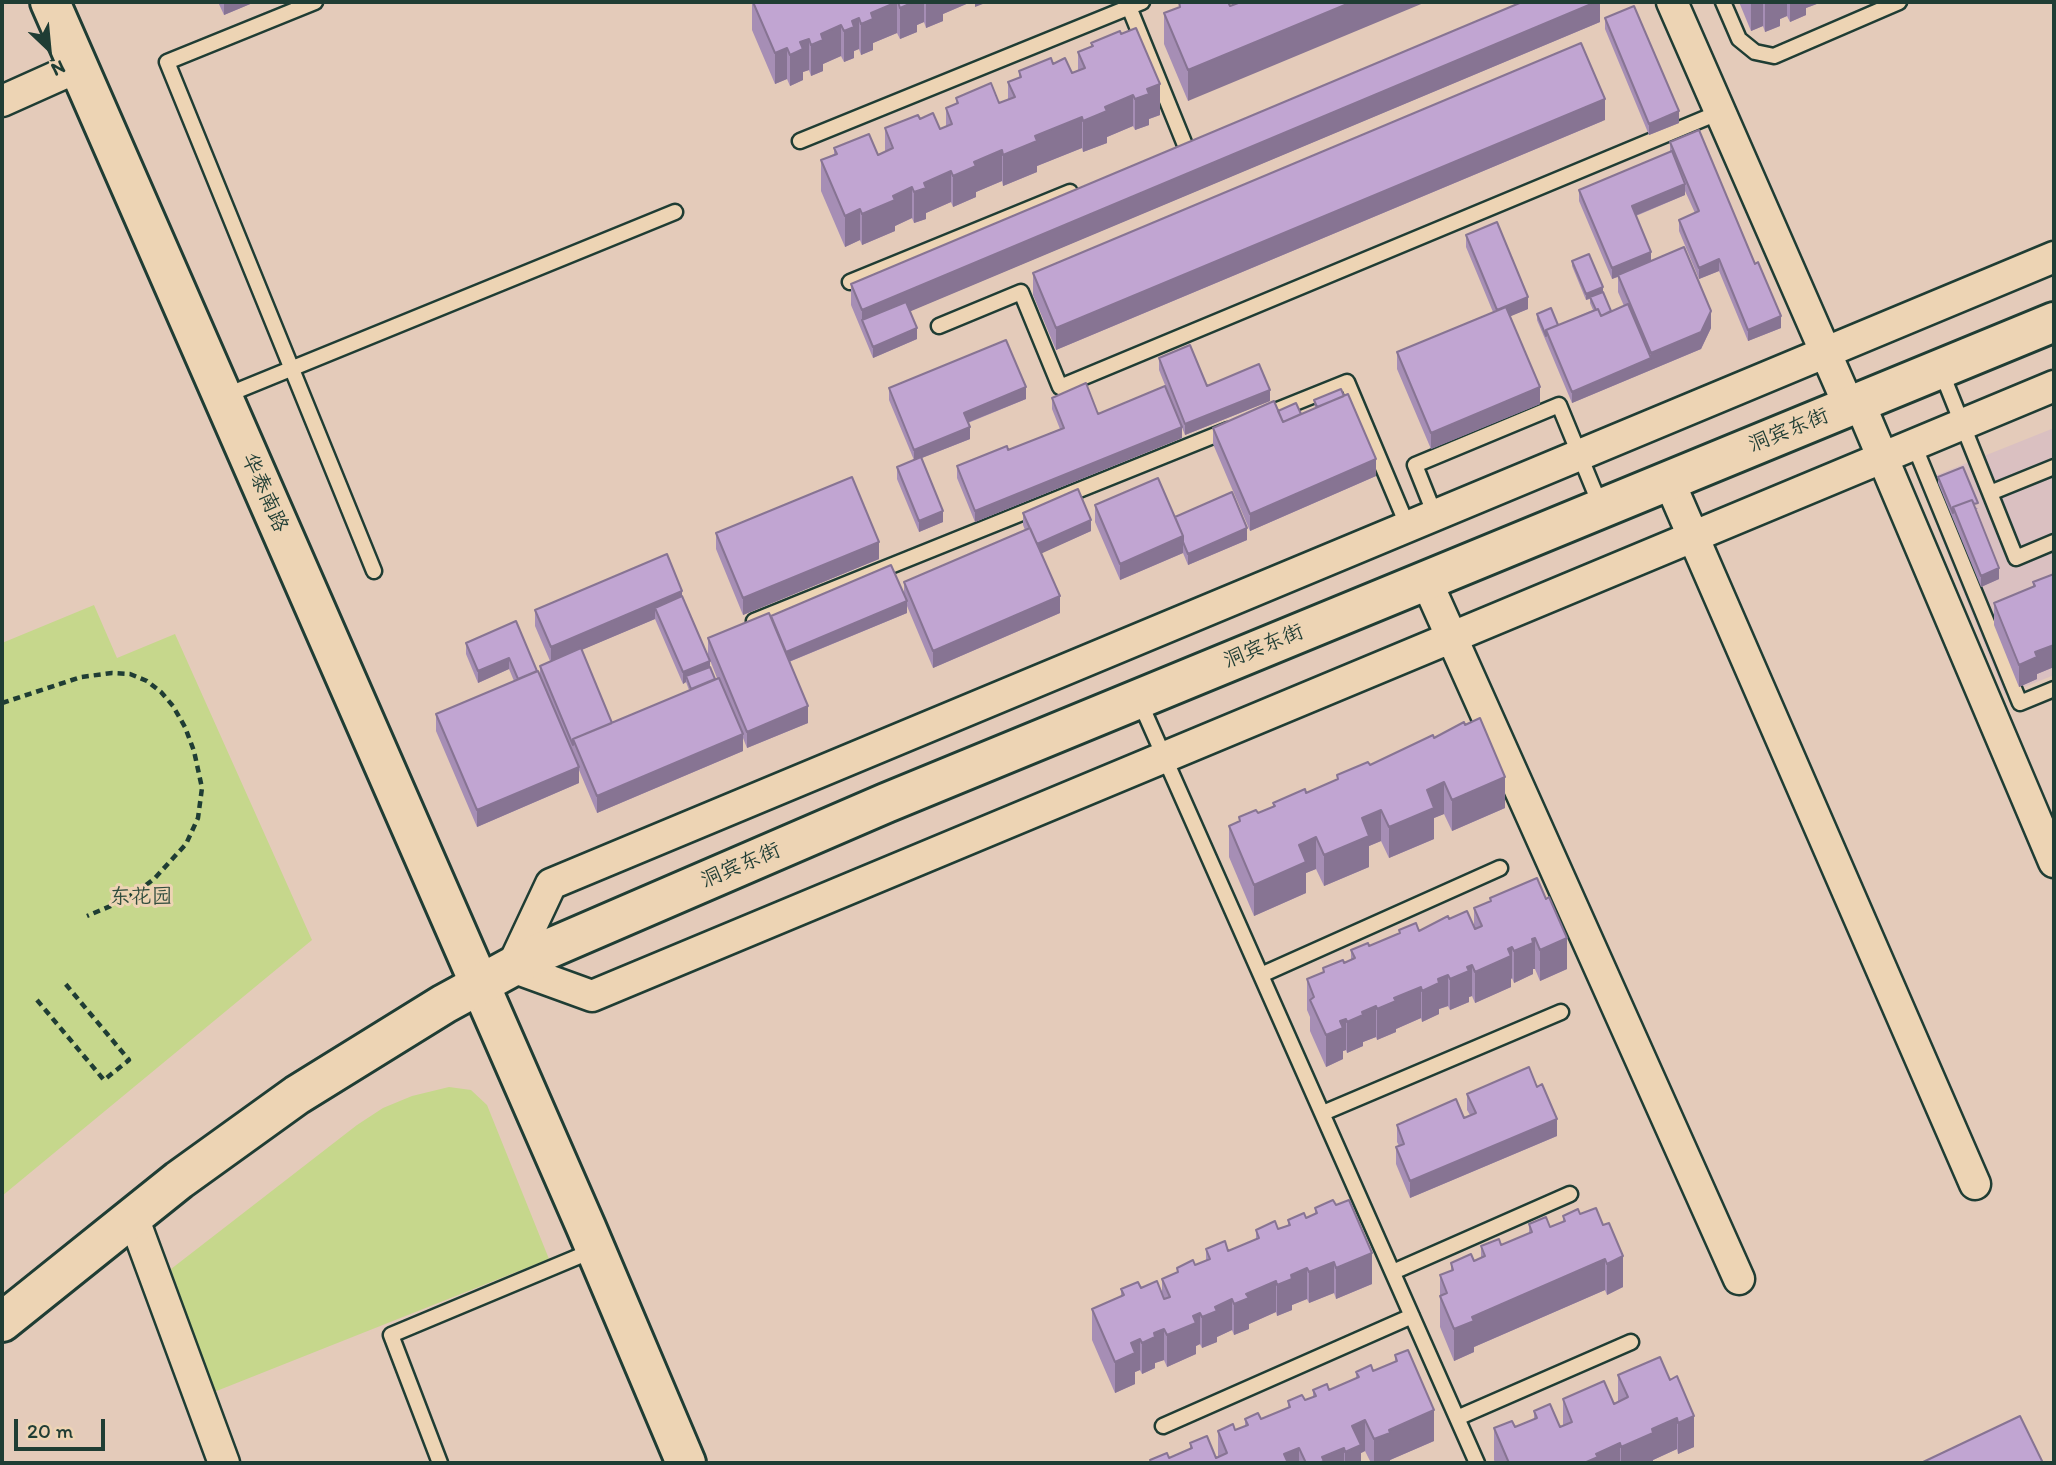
<!DOCTYPE html>
<html>
<head>
<meta charset="utf-8">
<style>
  body { margin:0 }
  #map { position:relative; width:2056px; height:1465px; overflow:hidden; background:#e4cbba; font-family:Itim,sans-serif }
  canvas { display:block }
  .frame { position:absolute; inset:0; border:4px solid #1f3d34; pointer-events:none }
  .north { position:absolute; left:14px; top:14px; width:70px; height:70px; -webkit-text-stroke:5px #edd4b4; paint-order:stroke; rotate:154deg; font-size:19px; font-weight:700; line-height:28px; text-align:center; color:#1f3d34 }
  .north::after { content:''; display:block; margin:auto; width:24px; height:32px; background:#1f3d34; clip-path:polygon(50% 0,100% 100%,50% 72%,0 100%) }
  .scale { position:absolute; left:14px; top:1419px; width:91px; height:32px; box-sizing:border-box; border:4px solid #1f3d34; border-top:0; padding-left:9px; font-size:21px; line-height:24px; white-space:nowrap; color:#1f3d34; -webkit-text-stroke:5px #edd4b4; paint-order:stroke }
</style>
</head>
<body>
<div id="map">
<canvas width="2056" height="1465"></canvas>
<div class="frame"></div>
<div class="north">N</div>
<div class="scale">20 m</div>
</div>
<script>
const ctx = document.querySelector('canvas').getContext('2d');
ctx.lineJoin = 'round';
function paint(path, color) { ctx.fillStyle = color; ctx.fill(path, 'evenodd'); }
const poly = rows => new Path2D(rows.map(r => 'M' + r).join(''));
function trace(path, color, width, dash) { ctx.strokeStyle = color; ctx.lineWidth = width; ctx.lineCap = dash ? 'butt' : 'round'; ctx.setLineDash(dash || []); ctx.stroke(path); }
function write(font, color, halo, rows, align = 'center') {
  ctx.font = font + ' Itim,"LXGW WenKai TC",sans-serif'; ctx.lineWidth = 6; ctx.setLineDash([]); ctx.textBaseline = 'middle'; ctx.strokeStyle = halo; ctx.fillStyle = color; for (const [text, x, y, turn = 0] of rows) {
    ctx.save(); ctx.translate(x, y); ctx.rotate((+turn || 0) * Math.PI / 180); ctx.textAlign = isNaN(turn) ? turn : align; if (halo) ctx.strokeText(text, 0, 0); ctx.fillText(text, 0, 0); ctx.restore();
  }
}
const built = poly([
  [2054,428,2054,675,2005,695,1919,482]
]);
const green = poly([
  [94,605,117,658,175,634,312,940,2,1196,2,643],
  [449,1087,471,1090,487,1105,549,1259,214,1392,171,1269,357,1125,383,1108,412,1096]
]);
const path = poly([
  [2,703,81,677,112,673,130,674,147,681,161,692,173,706,185,727,194,751,202,788,198,818,186,844,155,878,137,892,113,905,87,916],
  [37,1000,104,1080,129,1060,63,981]
]);
const lane = poly([
  [315,2,167,62,374,571],
  [1127,2,1185,145],
  [1723,2,1739,39,1755,52,1774,56,1899,2],
  [800,141,1142,2],
  [850,282,1070,192],
  [939,326,1021,292,1060,387,1720,112],
  [1941,371,1990,493],
  [222,397,675,212],
  [1260,417,1347,382,1408,527],
  [1914,445,2020,703,2054,689],
  [2054,467,1990,493,2016,558,2054,542],
  [1435,515,1415,465,1559,405,1601,507],
  [754,621,1228,430],
  [1139,700,1477,1463],
  [1261,975,1500,868],
  [1323,1113,1561,1012],
  [1393,1272,1570,1194],
  [1457,1418,1631,1342],
  [1163,1426,1412,1316],
  [440,1463,391,1335,594,1250]
]);
const street = poly([
  [1672,2,1849,406],
  [2,101,78,67],
  [2054,257,551,884,512,967,592,996,2054,386],
  [1859,402,2054,862],
  [1669,481,1975,1184],
  [1426,580,1739,1279],
  [133,1217,224,1463]
]);
const secondary = poly([
  [50,2,586,1227,686,1463]
]);
const primary = poly([
  [2,1322,179,1180,297,1095,444,1004,532,956,886,803,2054,322]
]);
const wall = poly([
  [218,2,255,2,224,15],
  [752,2,971,2,943,14,943,21,926,28,924,22,917,25,917,32,900,39,897,33,873,43,873,50,861,55,859,49,854,51,854,58,844,62,841,56,823,64,823,71,811,76,809,70,803,72,803,80,790,86,787,79,775,84,752,30],
  [1179,2,1228,2,1188,101,1164,44,1164,13,1179,7],
  [1600,2,1600,22,910,311,917,339,873,358,851,305,851,284],
  [1739,2,1822,2,1806,8,1806,15,1790,22,1787,16,1780,19,1780,26,1765,32,1763,26,1751,31],
  [1605,18,1679,123,1649,135,1605,29],
  [1091,43,1160,115,1149,119,1149,125,1135,130,1133,126,1107,137,1107,143,1083,152,1082,148,1037,166,1037,172,1003,186,1002,181,976,192,976,197,953,207,951,202,926,213,926,219,914,223,912,218,895,226,895,231,862,245,860,240,845,247,821,191,821,160,834,154,834,148,878,155,885,152,885,128,920,119,940,129,946,126,946,108,956,103,956,98,999,103,1008,100,1008,82,1019,78,1019,71,1053,64,1072,73,1078,71,1078,52,1091,47],
  [1605,120,1056,350,1033,295,1033,273],
  [1670,142,1781,328,1748,341,1719,271,1699,279,1679,231,1679,220,1695,213,1685,191,1685,195,1636,216,1651,261,1711,328,1701,349,1572,403,1537,320,1537,314,1558,325,1593,310,1590,303,1590,299,1586,300,1572,266,1572,261,1603,292,1611,311,1624,306,1618,292,1618,277,1612,279,1579,201,1579,190,1670,152],
  [1466,235,1528,309,1510,316,1540,404,1431,449,1397,369,1397,352,1493,312,1466,247],
  [1159,358,1207,386,1270,401,1185,435,1159,370],
  [889,388,1026,399,968,423,970,439,922,458,943,522,919,532,897,479,897,467,914,460,889,400],
  [1052,398,1098,414,1182,438,975,522,957,478,957,466,1008,450,1060,429,1052,409],
  [1314,400,1376,476,1250,531,1213,444,1213,428,1278,411,1301,414,1315,408],
  [1938,477,1978,509,1976,509,1999,579,1981,587,1938,483],
  [1095,505,1175,517,1247,540,1188,565,1183,553,1120,580,1095,522],
  [1023,513,1091,531,1041,553,1060,613,933,668,907,606,907,613,789,662,808,723,747,748,743,738,743,751,597,813,579,770,579,783,477,827,436,731,436,714,514,681,509,669,478,683,466,654,466,643,516,621,537,671,540,674,540,666,550,661,535,626,535,610,682,596,715,679,717,678,708,655,708,638,771,617,904,594,904,582,1025,530,1023,525],
  [655,619,683,684,686,682,689,690,612,723,581,650],
  [716,533,879,559,743,615,716,549],
  [2054,574,2054,667,2037,674,2037,679,2019,687,1994,625,1994,603,2033,587,2033,582],
  [1434,738,1505,808,1452,831,1444,814,1434,818,1434,839,1389,858,1381,841,1369,846,1369,867,1324,886,1316,869,1306,873,1306,893,1254,916,1229,857,1229,826,1239,822,1239,817,1258,813,1273,807,1273,803,1306,793,1337,780,1337,775,1370,765],
  [1537,878,1567,969,1540,981,1535,969,1533,969,1533,974,1514,983,1512,978,1511,979,1511,987,1475,1003,1472,996,1469,997,1469,1002,1450,1010,1448,1006,1439,1009,1439,1014,1422,1022,1421,1018,1396,1029,1396,1032,1377,1040,1376,1037,1363,1042,1363,1046,1347,1053,1346,1050,1343,1051,1343,1059,1326,1067,1310,1031,1310,1017,1307,1010,1307,979,1323,972,1323,968,1351,960,1351,950,1369,946,1399,933,1399,930,1419,931,1449,919,1474,928,1474,908,1490,902,1490,898],
  [1467,1094,1557,1136,1410,1198,1396,1164,1396,1147,1399,1146,1397,1142,1397,1125,1464,1118,1470,1115,1467,1110],
  [1315,1208,1372,1284,1336,1299,1334,1293,1309,1303,1307,1299,1292,1305,1292,1310,1277,1316,1276,1312,1249,1324,1249,1329,1234,1335,1232,1330,1217,1337,1217,1342,1202,1348,1200,1344,1196,1346,1196,1354,1167,1367,1164,1360,1155,1363,1155,1368,1142,1374,1140,1370,1135,1372,1135,1384,1115,1393,1092,1340,1092,1309,1121,1296,1121,1289,1141,1288,1162,1294,1162,1279,1177,1273,1177,1268,1195,1265,1206,1260,1206,1249,1228,1251,1256,1239,1256,1230,1278,1229,1288,1225,1288,1220,1306,1218,1315,1214],
  [1580,1214,1623,1287,1607,1295,1605,1290,1474,1347,1474,1352,1454,1361,1440,1327,1440,1275,1451,1271,1451,1263,1474,1261,1481,1257,1481,1246,1501,1245,1529,1233,1529,1224,1550,1227,1563,1222,1563,1216],
  [1395,1355,1434,1441,1390,1460,1390,1463,1371,1463,1365,1451,1361,1453,1361,1463,1150,1463,1150,1460,1169,1458,1190,1449,1190,1443,1216,1458,1218,1457,1218,1431,1235,1430,1245,1426,1245,1419,1261,1419,1288,1408,1288,1401,1305,1400,1313,1397,1313,1390,1329,1390,1356,1378,1356,1372,1373,1371,1395,1362],
  [1660,1357,1694,1447,1678,1454,1677,1449,1653,1460,1653,1463,1495,1463,1494,1460,1494,1428,1515,1427,1534,1419,1534,1411,1560,1427,1563,1426,1563,1399,1614,1404,1618,1402,1618,1375]
]);
const shadedWall = poly([
  [224,2,255,2,224,15],
  [897,2,897,33,873,43,873,50,861,55,861,24,871,13],
  [914,2,924,2,924,22,917,25,917,32,900,39,900,8],
  [926,2,971,2,943,14,943,21,926,28],
  [975,2,988,2,975,7],
  [1352,2,1426,2,1188,101,1188,70],
  [1596,2,1600,2,1600,22,866,330,862,320,862,310],
  [1751,2,1763,2,1763,26,1751,31],
  [1765,2,1787,2,1787,16,1780,19,1780,26,1765,32],
  [1790,2,1822,2,1806,8,1806,15,1790,22],
  [859,18,859,49,854,51,854,58,844,62,844,31,852,21],
  [841,25,841,56,823,64,823,71,811,76,811,45,821,34],
  [809,39,809,70,803,72,803,80,790,86,790,55,800,42],
  [787,48,787,79,775,84,775,53],
  [1160,84,1160,115,1149,119,1149,125,1135,130,1135,99,1147,89],
  [1133,95,1133,126,1107,137,1107,143,1083,152,1083,121,1105,107],
  [1605,99,1605,120,1056,350,1056,328],
  [1679,111,1679,123,1649,135,1649,124],
  [1082,117,1082,148,1037,166,1037,172,1003,186,1003,155,1035,136],
  [1002,150,1002,181,976,192,976,197,953,207,953,176,974,162],
  [951,171,951,202,926,213,926,219,914,223,914,192,924,183],
  [1685,184,1685,195,1632,217,1632,206],
  [912,187,912,218,895,226,895,231,862,245,862,214,893,196],
  [860,209,860,240,845,247,845,216],
  [1651,252,1651,263,1612,279,1612,268],
  [1719,259,1719,271,1699,279,1699,268],
  [1603,287,1603,293,1586,300,1586,294],
  [1528,297,1528,309,1497,322,1497,310],
  [1711,311,1711,328,1701,349,1572,403,1572,392,1651,358,1651,353],
  [1781,316,1781,328,1748,341,1748,330],
  [917,328,917,339,873,358,873,347],
  [1026,387,1026,399,964,424,964,413],
  [1540,387,1540,404,1431,449,1431,433],
  [1270,390,1270,401,1185,435,1185,424],
  [970,427,970,439,914,461,914,450],
  [1182,427,1182,438,975,522,975,511],
  [1376,459,1376,476,1250,531,1250,514],
  [943,511,943,522,919,532,919,521],
  [1091,520,1091,531,1036,556,1036,544],
  [1247,528,1247,540,1188,565,1188,554],
  [1183,536,1183,553,1120,580,1120,564],
  [879,542,879,559,743,615,743,598],
  [1999,568,1999,579,1981,587,1981,576],
  [682,591,682,608,655,608,655,619,551,663,551,647],
  [1060,596,1060,613,933,668,933,651],
  [907,601,907,613,786,663,786,652],
  [2054,645,2054,667,2037,674,2037,679,2019,687,2019,665,2035,652],
  [509,658,509,669,478,683,478,671],
  [710,661,710,672,686,676,686,682,683,684,683,672],
  [808,706,808,723,747,748,747,732],
  [743,734,743,751,597,813,597,796],
  [579,767,579,783,477,827,477,810],
  [1505,777,1505,808,1452,831,1452,800],
  [1444,782,1444,814,1434,818,1434,839,1389,858,1389,827,1427,790],
  [1381,810,1381,841,1369,846,1369,867,1324,886,1324,855,1362,818],
  [1316,837,1316,869,1306,873,1306,893,1254,916,1254,885,1299,845],
  [1535,938,1535,969,1533,969,1533,974,1514,983,1514,951,1532,939],
  [1567,938,1567,969,1540,981,1540,950],
  [1512,947,1512,978,1511,979,1511,987,1475,1003,1475,972],
  [1472,965,1472,996,1469,997,1469,1002,1450,1010,1450,979,1467,967],
  [1448,975,1448,1006,1439,1009,1439,1014,1422,1022,1422,991,1438,979],
  [1421,987,1421,1018,1396,1029,1396,1032,1377,1040,1377,1009,1394,998],
  [1376,1006,1376,1037,1363,1042,1363,1046,1347,1053,1347,1022,1362,1012],
  [1346,1019,1346,1050,1343,1051,1343,1059,1326,1067,1326,1035,1340,1021],
  [1557,1119,1557,1136,1410,1198,1410,1181],
  [1372,1253,1372,1284,1336,1299,1336,1268],
  [1623,1256,1623,1287,1607,1295,1607,1264],
  [1605,1259,1605,1290,1474,1347,1474,1352,1454,1361,1454,1329,1472,1317],
  [1334,1262,1334,1293,1309,1303,1309,1272],
  [1307,1268,1307,1299,1292,1305,1292,1310,1277,1316,1277,1285,1291,1275],
  [1276,1281,1276,1312,1249,1324,1249,1329,1234,1335,1234,1304,1246,1294],
  [1232,1299,1232,1330,1217,1337,1217,1342,1202,1348,1202,1317,1215,1307],
  [1200,1313,1200,1344,1196,1346,1196,1354,1167,1367,1167,1335,1193,1316],
  [1164,1329,1164,1360,1155,1363,1155,1368,1142,1374,1142,1343,1154,1333],
  [1140,1339,1140,1370,1135,1372,1135,1384,1115,1393,1115,1362,1131,1343],
  [1434,1410,1434,1441,1390,1460,1390,1463,1374,1463,1374,1439,1389,1430],
  [1694,1416,1694,1447,1678,1454,1678,1423],
  [1677,1418,1677,1449,1653,1460,1653,1463,1621,1463,1621,1447,1652,1429],
  [1365,1420,1365,1451,1361,1453,1361,1463,1345,1463,1345,1452,1352,1426],
  [1620,1443,1620,1463,1584,1463,1596,1454],
  [1299,1448,1299,1463,1284,1463,1284,1454],
  [1344,1448,1344,1463,1319,1463,1322,1457]
]);
const building = poly([
  [753,2,897,2,871,13,873,19,861,24,859,18,852,21,854,27,844,31,841,25,821,34,823,40,811,45,809,39,800,42,803,49,790,55,787,48,775,53,753,2],
  [898,2,914,2,900,8,898,2],
  [1179,2,1228,2,1230,6,1241,2,1352,2,1188,70,1164,13,1180,7,1179,2],
  [1522,2,1596,2,862,310,851,284,1522,2],
  [1634,6,1679,111,1649,124,1605,18,1634,6],
  [1136,28,1160,84,1147,89,1149,94,1135,99,1133,95,1105,107,1107,111,1083,121,1082,117,1035,136,1037,141,1003,155,1002,150,974,162,976,166,953,176,951,171,924,183,926,188,914,192,912,187,893,196,895,200,862,214,860,209,845,216,821,160,837,154,834,148,869,134,878,155,893,148,885,128,918,115,920,119,933,113,940,129,952,124,946,108,958,103,956,98,991,83,999,103,1015,97,1008,82,1021,77,1019,71,1051,58,1053,64,1065,58,1072,73,1085,68,1078,52,1093,46,1091,43,1120,31,1121,34,1136,28],
  [1581,43,1605,99,1056,328,1033,273,1581,43],
  [1699,130,1755,264,1758,262,1781,316,1748,330,1719,259,1699,268,1679,220,1699,211,1670,142,1699,130],
  [1672,151,1685,184,1632,206,1651,252,1612,268,1579,190,1672,151],
  [1497,222,1528,297,1497,310,1466,235,1497,222],
  [1684,247,1711,311,1701,332,1651,353,1618,275,1684,247],
  [1589,254,1603,287,1586,294,1572,261,1589,254],
  [1603,292,1611,311,1601,316,1598,309,1596,310,1590,297,1603,292],
  [906,302,917,328,873,347,862,320,906,302],
  [1628,304,1651,358,1572,392,1546,330,1598,309,1601,316,1628,304],
  [1506,307,1540,387,1431,433,1397,352,1506,307],
  [1551,308,1558,325,1546,330,1546,336,1537,314,1551,308],
  [1006,340,1026,387,964,413,970,427,914,450,889,388,1006,340],
  [1190,345,1207,386,1259,364,1270,390,1185,424,1159,358,1190,345],
  [1086,383,1098,414,1165,386,1182,427,975,511,957,466,1007,446,1008,450,1064,428,1052,398,1086,383],
  [1341,389,1344,396,1317,407,1314,400,1341,389],
  [1348,394,1376,459,1250,514,1213,428,1274,401,1283,422,1348,394],
  [1296,403,1301,414,1283,422,1278,411,1296,403],
  [921,457,943,511,919,521,897,467,921,457],
  [1963,467,1978,503,1974,504,1972,500,1953,507,1953,513,1938,477,1963,467],
  [852,477,879,542,743,598,716,533,852,477],
  [1158,478,1183,536,1120,564,1095,505,1158,478],
  [1078,489,1091,520,1037,544,1023,513,1078,489],
  [1232,492,1247,528,1188,554,1183,542,1183,536,1175,517,1232,492],
  [1972,500,1999,568,1981,576,1953,507,1972,500],
  [1030,528,1060,596,933,651,904,582,1030,528],
  [667,554,682,591,551,647,535,610,667,554],
  [891,565,907,601,786,652,771,616,891,565],
  [2054,574,2054,645,2035,652,2037,657,2019,665,1994,603,2035,586,2033,582,2054,574],
  [682,596,710,661,683,672,655,608,682,596],
  [769,613,808,706,747,732,708,638,769,613],
  [516,621,537,671,518,679,509,658,478,671,466,643,516,621],
  [581,648,612,723,573,739,573,745,540,666,581,648],
  [710,667,715,679,691,689,686,676,710,667],
  [538,671,579,767,477,810,436,714,538,671],
  [719,678,743,734,597,796,573,739,719,678],
  [1480,718,1505,777,1452,800,1444,782,1427,790,1434,808,1389,827,1381,810,1362,818,1369,836,1324,855,1316,837,1299,845,1306,862,1254,885,1229,826,1240,821,1239,817,1256,810,1258,813,1275,806,1273,803,1305,789,1306,793,1338,779,1337,775,1368,762,1370,765,1433,735,1434,738,1464,722,1465,725,1480,718],
  [1537,878,1546,899,1549,897,1567,938,1540,950,1535,938,1532,939,1533,943,1514,951,1512,947,1508,949,1511,956,1475,972,1472,965,1467,967,1469,971,1450,979,1448,975,1438,979,1439,983,1422,991,1421,987,1394,998,1396,1001,1377,1009,1376,1006,1362,1012,1363,1015,1347,1022,1346,1019,1340,1021,1343,1028,1326,1035,1310,1000,1314,997,1307,979,1324,972,1323,968,1343,960,1344,963,1355,958,1351,950,1368,943,1369,946,1400,933,1399,930,1416,923,1419,931,1448,916,1449,919,1467,911,1475,929,1482,926,1474,908,1491,901,1490,898,1537,878],
  [1529,1067,1537,1087,1542,1084,1557,1119,1410,1181,1396,1147,1404,1144,1397,1125,1456,1099,1464,1118,1476,1113,1467,1094,1529,1067],
  [1333,1200,1336,1205,1349,1200,1372,1253,1336,1268,1334,1262,1309,1272,1307,1268,1291,1275,1292,1279,1277,1285,1276,1281,1246,1294,1249,1298,1234,1304,1232,1299,1215,1307,1217,1311,1202,1317,1200,1313,1193,1316,1196,1323,1167,1335,1164,1329,1154,1333,1155,1337,1142,1343,1140,1339,1131,1343,1135,1353,1115,1362,1092,1309,1124,1295,1121,1289,1138,1282,1141,1288,1157,1281,1164,1299,1170,1297,1162,1279,1178,1272,1177,1268,1193,1260,1195,1265,1210,1259,1206,1249,1225,1241,1228,1251,1259,1238,1256,1230,1275,1221,1278,1229,1290,1225,1288,1220,1304,1213,1306,1218,1317,1213,1315,1208,1333,1200],
  [1596,1208,1603,1225,1609,1223,1623,1256,1607,1264,1605,1259,1472,1317,1474,1321,1454,1329,1440,1296,1447,1293,1440,1275,1453,1270,1451,1263,1471,1254,1474,1261,1485,1256,1481,1246,1499,1239,1501,1245,1532,1232,1529,1224,1546,1217,1550,1227,1565,1221,1563,1216,1578,1209,1580,1214,1596,1208],
  [1408,1350,1434,1410,1389,1430,1390,1433,1374,1439,1365,1420,1352,1426,1361,1445,1345,1452,1344,1448,1322,1457,1324,1461,1319,1463,1306,1463,1299,1448,1284,1454,1288,1463,1152,1463,1150,1460,1167,1453,1169,1458,1192,1448,1190,1443,1207,1436,1216,1458,1227,1453,1218,1431,1233,1424,1235,1430,1248,1425,1245,1419,1258,1413,1261,1419,1290,1407,1288,1401,1302,1395,1305,1400,1316,1396,1313,1390,1327,1384,1329,1390,1359,1377,1356,1372,1371,1365,1373,1371,1397,1361,1395,1355,1408,1350],
  [1660,1357,1670,1380,1677,1376,1694,1416,1678,1423,1677,1418,1652,1429,1653,1433,1621,1447,1620,1443,1596,1454,1598,1457,1584,1463,1509,1463,1494,1428,1512,1421,1515,1427,1537,1418,1534,1411,1550,1404,1560,1427,1572,1422,1563,1399,1604,1381,1614,1404,1628,1397,1618,1375,1660,1357],
  [2020,1416,2043,1463,1921,1463,2020,1416]
]);
const streetNames = [
  ["洞宾东街",1789,431,-22],
  ["华泰南路",264,493,66],
  ["洞宾东街",1264,647,-22],
  ["洞宾东街",741,866,-23]
];
const parkNames = [
  ["东花园",141,898]
];
paint(built, '#dac0c1');
paint(green, '#c6d78c');
trace(lane, '#1f3d34', 19);
trace(street, '#1f3d34', 35);
trace(secondary, '#1f3d34', 44);
trace(primary, '#1f3d34', 44);
trace(path, '#1f3d34', 4.5, [7, 5]);
trace(lane, '#edd4b4', 14);
trace(street, '#edd4b4', 30);
trace(secondary, '#edd4b4', 38);
trace(primary, '#edd4b4', 38);
paint(wall, '#a68eb5');
paint(shadedWall, '#877493');
paint(building, '#c1a5d2');
trace(building, '#877493', 2);
write('21px', '#1f3d34', '#edd4b4', streetNames);
write('21px', '#304c3d', '#edd4b4', parkNames);
</script>
</body>
</html>
